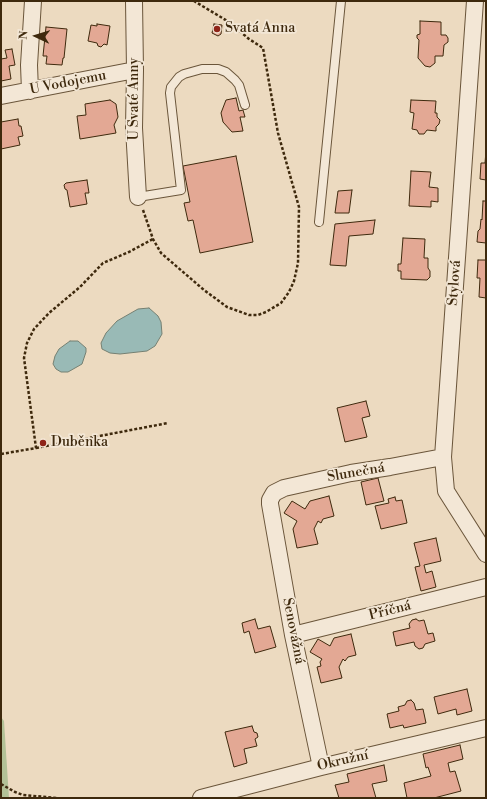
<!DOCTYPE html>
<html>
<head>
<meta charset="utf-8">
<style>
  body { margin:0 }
  #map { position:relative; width:487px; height:799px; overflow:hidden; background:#ecdac0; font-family:"Libre Bodoni",serif }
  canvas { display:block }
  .frame { position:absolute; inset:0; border:2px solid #3e290d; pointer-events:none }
  .north { position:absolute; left:16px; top:16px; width:40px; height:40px; -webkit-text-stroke:3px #f3e7d6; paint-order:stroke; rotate:274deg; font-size:11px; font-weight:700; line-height:16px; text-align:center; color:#3e290d }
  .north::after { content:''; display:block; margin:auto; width:14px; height:18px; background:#3e290d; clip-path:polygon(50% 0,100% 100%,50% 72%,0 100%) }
</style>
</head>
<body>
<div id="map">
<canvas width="487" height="799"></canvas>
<div class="frame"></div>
<div class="north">N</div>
</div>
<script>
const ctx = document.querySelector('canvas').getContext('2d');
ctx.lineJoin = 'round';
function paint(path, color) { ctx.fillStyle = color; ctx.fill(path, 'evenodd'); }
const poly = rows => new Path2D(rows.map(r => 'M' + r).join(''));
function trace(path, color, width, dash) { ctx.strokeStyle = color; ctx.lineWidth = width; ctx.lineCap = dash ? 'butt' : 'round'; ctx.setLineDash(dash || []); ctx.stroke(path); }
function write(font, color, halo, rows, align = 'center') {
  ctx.font = font + ' "Libre Bodoni",serif'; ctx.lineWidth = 3.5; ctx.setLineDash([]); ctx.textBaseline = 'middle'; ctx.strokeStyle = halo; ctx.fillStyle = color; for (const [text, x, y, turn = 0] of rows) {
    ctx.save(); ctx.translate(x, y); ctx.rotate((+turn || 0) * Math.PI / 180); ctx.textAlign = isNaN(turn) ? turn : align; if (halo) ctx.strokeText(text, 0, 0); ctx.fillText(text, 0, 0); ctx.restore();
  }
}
const green = poly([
  [1,717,4,721,9,798,1,798]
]);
const water = poly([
  [149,308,158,316,161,322,162,334,155,346,147,351,120,354,110,353,102,349,101,343,106,333,117,321,138,309,149,308],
  [70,341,78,341,86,348,86,352,82,364,68,372,61,372,56,369,53,364,55,356,59,349,70,341]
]);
const building = poly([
  [420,21,441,22,441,35,446,35,448,38,448,42,444,45,443,56,435,56,435,63,430,67,425,66,418,58,419,40,417,38,417,35,420,34,420,21],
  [97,24,110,26,107,45,104,44,101,47,98,46,97,43,88,41,91,25,97,26,97,24],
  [214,24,222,25,221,34,218,36,212,33,214,24],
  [46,27,67,29,64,58,63,58,62,65,46,64,47,56,43,56,46,27],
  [12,49,15,65,9,66,11,79,1,81,1,59,7,58,5,50,12,49],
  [236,98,239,111,243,110,245,117,240,117,243,131,232,132,223,122,221,113,226,100,236,98],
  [110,100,116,104,118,117,114,125,116,133,80,139,77,116,86,115,85,104,110,100],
  [411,100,436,101,435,113,437,113,437,117,440,120,439,124,436,127,436,131,427,130,424,134,419,134,417,130,412,129,414,113,410,112,411,100],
  [18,119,19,126,21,126,23,136,18,137,20,145,1,149,1,122,18,119],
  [486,151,486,180,480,179,481,163,485,163,486,151],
  [236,156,253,242,200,253,193,220,188,221,184,203,190,202,183,166,236,156],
  [411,171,431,172,429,187,438,188,438,202,431,201,431,207,409,206,411,171],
  [87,180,89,193,85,193,87,204,70,207,67,190,65,189,64,185,66,183,87,180],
  [352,190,349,213,335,213,338,191,352,190],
  [483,201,486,201,486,243,477,242,478,231,480,229,481,219,482,220,483,201],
  [375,220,373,234,349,236,346,266,330,265,335,224,375,220],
  [403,238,425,239,424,258,428,258,428,268,430,271,430,277,427,280,401,279,401,271,398,271,398,264,401,264,403,238],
  [478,260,486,260,486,298,479,297,480,278,477,278,478,260],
  [366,401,370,416,362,418,367,437,345,442,337,408,366,401],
  [378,478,384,501,366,505,361,482,378,478],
  [329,496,334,516,323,519,321,523,318,521,314,529,318,544,297,548,293,529,297,521,284,513,292,501,305,509,310,501,329,496],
  [395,497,396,501,402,500,407,523,381,529,375,506,389,503,388,499,395,497],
  [436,538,441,561,424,565,426,573,432,571,436,587,421,591,415,567,420,566,414,543,436,538],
  [255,619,258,629,270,626,276,647,255,653,249,631,244,633,242,623,255,619],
  [416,619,419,621,424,620,428,634,433,633,435,641,425,644,423,648,419,649,415,646,414,642,396,646,393,632,410,628,409,624,412,620,416,619],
  [351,634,356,655,348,657,345,661,343,659,339,667,342,678,321,683,317,667,321,666,320,662,322,659,310,652,318,639,330,646,334,638,351,634],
  [467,689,472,711,457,715,456,709,438,714,434,697,467,689],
  [411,700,414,703,416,710,423,709,426,723,404,728,403,725,390,728,387,714,399,711,398,707,405,705,407,701,411,700],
  [252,726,254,732,257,733,258,737,255,739,257,746,244,749,247,763,234,767,225,732,252,726],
  [460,745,463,759,448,763,450,772,455,771,461,791,434,798,407,798,404,783,431,776,428,767,426,768,423,754,460,745],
  [384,765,387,781,372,784,376,798,339,798,335,785,349,782,347,774,384,765]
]);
const path = poly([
  [143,210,153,239,161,253,204,290,227,307,249,315,258,315,266,312,281,303,289,292,294,281,298,263,299,207,278,133,263,48,249,39,229,22,194,1],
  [36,448,168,423],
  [1,454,36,448,24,358,27,343,34,329,49,313,80,287,103,263,129,252,153,239],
  [1,784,15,792,23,795,57,798]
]);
const lane = poly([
  [138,197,181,190,170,93,171,87,179,77,184,74,202,69,218,69,226,72,235,80,239,85,245,105],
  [319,222,341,1]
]);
const street = poly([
  [134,1,135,70,134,128,138,197],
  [475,1,443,457,446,491,486,554],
  [30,91,29,65,33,1],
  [1,96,135,70],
  [293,635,486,587],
  [321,767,293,635,270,504,270,500,274,493,284,488,351,473,390,467,443,457],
  [201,798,321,767,486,728]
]);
const markers = [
  [217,29,4,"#8f2418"],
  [43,443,4,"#8f2418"]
];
const poiNames = [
  ["Svatá Anna",225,29],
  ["Duběnka",51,443]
];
const streetNames = [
  ["U Vodojemu",68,83,-11],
  ["U Svaté Anny",135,99,-90],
  ["Stylová",455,283,-86],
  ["Slunečná",356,473,-10],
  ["Příčná",390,611,-14],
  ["Senovážná",293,631,79],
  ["Okružní",343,761,-13]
];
paint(green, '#b3c196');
paint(water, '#99bab6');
trace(water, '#758072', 1);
paint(building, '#e3a894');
trace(building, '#3e290d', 1);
trace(lane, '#6a553a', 10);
trace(street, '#6a553a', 18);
trace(path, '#3e290d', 2.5, [3, 2]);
trace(lane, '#f3e7d6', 8);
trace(street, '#f3e7d6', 16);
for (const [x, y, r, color] of markers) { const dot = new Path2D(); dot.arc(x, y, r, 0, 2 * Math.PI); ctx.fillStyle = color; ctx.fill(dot); trace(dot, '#f3e7d6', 1.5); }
write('14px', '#3e290d', '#f3e7d6', poiNames, 'left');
write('14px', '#3e290d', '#f3e7d6', streetNames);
</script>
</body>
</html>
